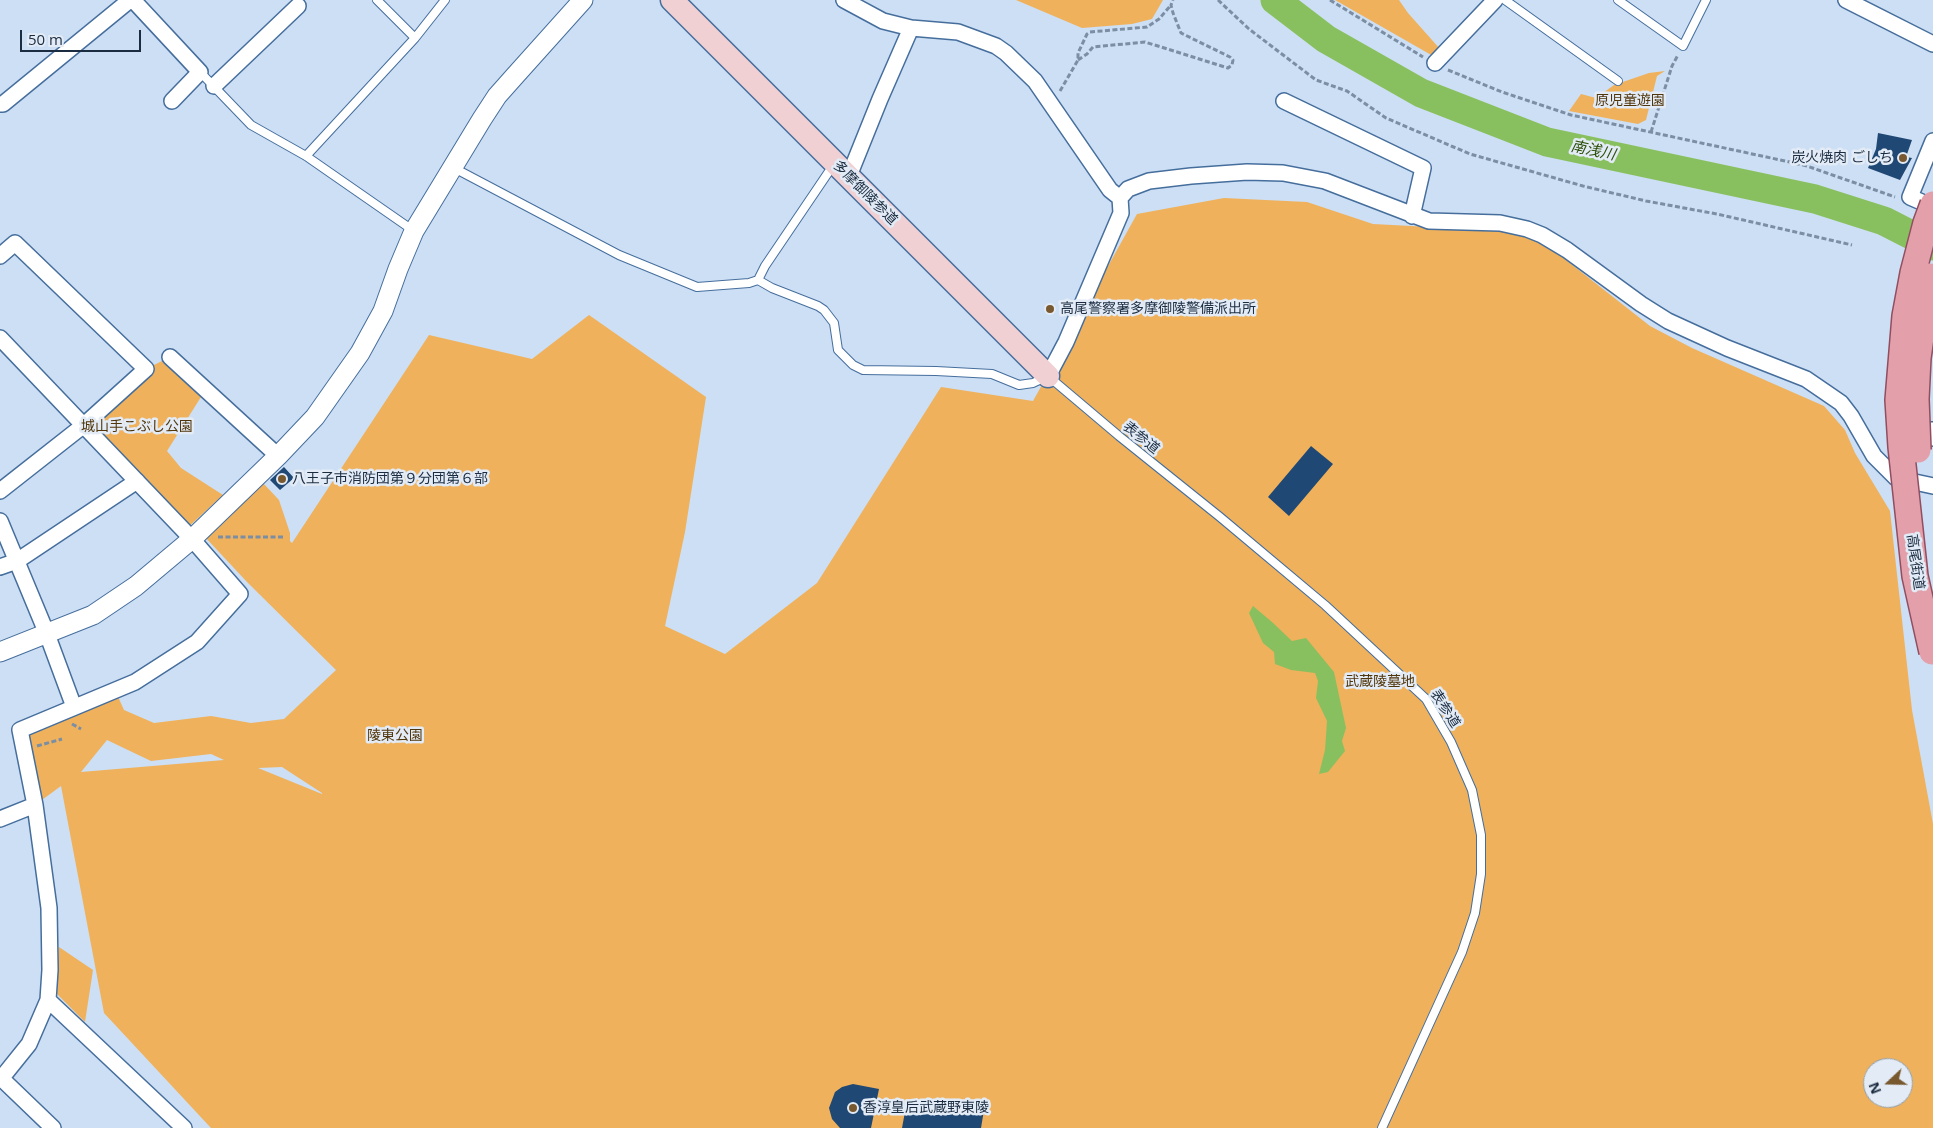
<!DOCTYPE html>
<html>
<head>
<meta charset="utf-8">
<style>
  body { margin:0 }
  #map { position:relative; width:1933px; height:1128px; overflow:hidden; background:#cddff4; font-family:"Open Sans",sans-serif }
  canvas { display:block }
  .north { position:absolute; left:1863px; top:1058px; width:50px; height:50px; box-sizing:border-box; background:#e2ebf6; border:1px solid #929fad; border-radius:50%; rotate:249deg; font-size:14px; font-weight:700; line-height:20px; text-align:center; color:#1b2c40 }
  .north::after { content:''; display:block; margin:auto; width:18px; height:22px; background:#78582e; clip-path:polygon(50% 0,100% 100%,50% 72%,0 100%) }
  .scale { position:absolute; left:20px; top:30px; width:121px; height:22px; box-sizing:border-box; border:2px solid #1b2c40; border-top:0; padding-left:6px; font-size:15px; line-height:18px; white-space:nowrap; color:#1b2c40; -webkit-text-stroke:4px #e2ebf6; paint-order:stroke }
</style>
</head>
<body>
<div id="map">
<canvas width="1933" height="1128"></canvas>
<div class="north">N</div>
<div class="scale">50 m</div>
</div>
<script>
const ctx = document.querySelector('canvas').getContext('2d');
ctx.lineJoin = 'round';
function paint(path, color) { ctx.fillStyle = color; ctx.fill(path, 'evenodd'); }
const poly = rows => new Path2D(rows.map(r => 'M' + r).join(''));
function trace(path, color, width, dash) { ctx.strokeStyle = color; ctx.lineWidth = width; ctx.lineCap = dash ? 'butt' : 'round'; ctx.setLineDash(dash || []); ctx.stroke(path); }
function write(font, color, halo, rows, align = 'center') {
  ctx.font = font + ' "Open Sans","Noto Sans JP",sans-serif'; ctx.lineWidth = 5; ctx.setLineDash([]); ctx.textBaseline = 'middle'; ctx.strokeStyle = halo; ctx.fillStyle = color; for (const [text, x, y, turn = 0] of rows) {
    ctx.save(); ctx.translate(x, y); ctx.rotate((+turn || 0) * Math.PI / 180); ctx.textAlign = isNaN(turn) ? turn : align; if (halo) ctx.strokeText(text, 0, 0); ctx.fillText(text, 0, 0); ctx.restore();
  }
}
const green = poly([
  [1016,0,1163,0,1152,19,1132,24,1082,28],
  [1335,0,1399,0,1408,13,1440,49,1433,56],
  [1665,71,1657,76,1646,120,1638,124,1569,111,1581,94,1596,98,1614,85,1649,73],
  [1224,198,1307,202,1373,224,1507,231,1538,238,1650,326,1692,348,1824,406,1845,430,1855,453,1890,511,1912,710,1933,824,1933,1128,211,1128,104,1013,61,786,35,805,20,730,115,690,124,710,154,723,211,716,251,723,284,719,336,670,247,582,205,537,263,483,279,500,290,533,290,541,292,543,429,335,532,359,589,315,706,397,685,532,665,626,725,654,817,583,941,387,1033,401,1137,214],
  [107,740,151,761,211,754,224,760,81,772],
  [282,767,322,793,322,794,258,768],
  [1873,1068,1903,1068,1903,1098,1873,1098],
  [170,357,206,389,167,451,181,468,223,495,184,531,84,425,146,369],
  [59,947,93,970,85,1022,56,993]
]);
const water = poly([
  [1253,606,1272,622,1292,641,1306,638,1334,672,1346,728,1342,741,1345,751,1328,772,1319,774,1325,750,1327,721,1316,698,1318,681,1315,673,1291,670,1275,664,1274,652,1263,643,1249,613]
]);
const river = poly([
  [1275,0,1326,39,1421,93,1547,142,1815,199,1884,221,1933,246]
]);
const building = poly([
  [1878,133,1912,140,1906,157,1912,158,1900,180,1868,168,1876,149],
  [1311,446,1333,464,1289,516,1268,497],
  [284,467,294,478,280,490,270,480],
  [853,1084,879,1089,871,1128,840,1128,832,1119,829,1108,835,1092,842,1087],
  [953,1099,985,1104,981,1128,902,1128,907,1101,951,1108]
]);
const path = poly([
  [1218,0,1249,29,1316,80,1347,91,1386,118,1470,154,1583,186,1646,201,1717,214,1852,245],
  [1330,0,1423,57],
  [1078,60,1087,54,1093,47,1145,42,1228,68,1232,65,1233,60,1230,57,1181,33,1173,13,1171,5,1173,0],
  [1448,70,1502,92,1571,115,1785,161,1807,166,1895,197],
  [1060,91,1078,60,1078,53,1087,34,1090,32,1147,27,1159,19,1171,5],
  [1651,132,1672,66,1678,55],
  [218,537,285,537],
  [72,724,81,729],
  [37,746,62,739]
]);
const service = poly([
  [377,0,415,38],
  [1505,0,1618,81],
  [1618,0,1683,46,1706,0],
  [200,72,251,125,306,156,414,231],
  [306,156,415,38,445,0],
  [454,168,619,255,697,287,749,283,758,280,765,266,834,164],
  [758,280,772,288,818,306,824,310,834,323,838,350,853,365,863,370,936,371,992,374,1019,385,1033,383,1048,376,1119,436,1220,517,1325,605,1426,699,1451,742,1472,790,1481,835,1481,874,1475,913,1462,952,1382,1128]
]);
const minor = poly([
  [133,0,200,72,172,101],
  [844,0,883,21,911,28,958,32,996,46,1006,53,1035,81,1110,190,1120,198],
  [1846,0,1933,44],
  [1435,63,1495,0],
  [214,86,298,6],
  [1284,101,1423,168,1412,216],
  [0,104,3,104,130,0],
  [1933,141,1910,197,1933,207],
  [849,176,880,99,911,28],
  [0,256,15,243,146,369,84,425,0,491],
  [0,338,192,539,240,594,197,642,135,682,20,730,35,805,49,908,50,970,48,1000,29,1044,0,1080],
  [170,357,278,456],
  [1048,376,1066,342,1121,213,1120,198,1128,189,1149,181,1191,176,1247,172,1283,173,1325,181,1429,221,1500,223,1527,229,1542,235,1567,250,1641,304,1668,321,1727,348,1806,379,1825,392,1841,403,1851,416,1874,456,1896,478,1933,486],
  [1932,430,1933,438],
  [0,521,47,634,74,707],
  [0,567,17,561,137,481],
  [0,819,35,805],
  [48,1000,184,1128],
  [2,1079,53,1128]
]);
const tertiary = poly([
  [0,652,93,615,136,586,192,539,278,456,315,417,360,353,383,311,398,269,414,231,482,119,497,96,513,78,583,0]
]);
const secondary = poly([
  [672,0,1048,376]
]);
const primaryBridge = poly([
  [1918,450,1916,399,1918,358,1930,276],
  [1932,652,1915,576,1901,447,1898,400,1905,316,1913,273,1926,223,1933,204]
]);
const markers = [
  [1903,158,5,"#78582e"],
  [1050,309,5,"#78582e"],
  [282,479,5,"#78582e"],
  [853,1108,5,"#78582e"]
];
const parkNames = [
  ["原児童遊園",1630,101],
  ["城山手こぶし公園",137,427],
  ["武蔵陵墓地",1380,682],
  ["陵東公園",395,736]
];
const poiNames = [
  ["炭火焼肉 ごしち",1893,158,"right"],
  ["高尾警察署多摩御陵警備派出所",1060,309],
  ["八王子市消防団第９分団第６部",292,479],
  ["香淳皇后武蔵野東陵",863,1108]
];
const streetNames = [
  ["多摩御陵参道",865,193,45],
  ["表参道",1141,438,39],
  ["高尾街道",1915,562,82],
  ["表参道",1445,709,57]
];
const waterNames = [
  ["南浅川",1593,151,12]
];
paint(green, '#efb15b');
paint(water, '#89c05f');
trace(river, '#89c05f', 29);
paint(building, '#204874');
trace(service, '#456e9d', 10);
trace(minor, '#456e9d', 18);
trace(tertiary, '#456e9d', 21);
trace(secondary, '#456e9d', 25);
trace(path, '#7c8ea3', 3, [5, 2.5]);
trace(service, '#fff', 8);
trace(minor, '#fff', 15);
trace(tertiary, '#fff', 19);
trace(secondary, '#f1d0d4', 22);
trace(primaryBridge, '#914e60', 28, []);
trace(primaryBridge, '#e3a0aa', 25);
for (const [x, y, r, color] of markers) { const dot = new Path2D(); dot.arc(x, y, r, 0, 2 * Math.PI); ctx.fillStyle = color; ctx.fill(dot); trace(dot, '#e2ebf6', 2); }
write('14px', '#52360b', '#e2ebf6', parkNames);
write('14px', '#1b2c40', '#e2ebf6', poiNames, 'left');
write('14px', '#1b2c40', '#e2ebf6', streetNames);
write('italic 15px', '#2d500a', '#e2ebf6', waterNames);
</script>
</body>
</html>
